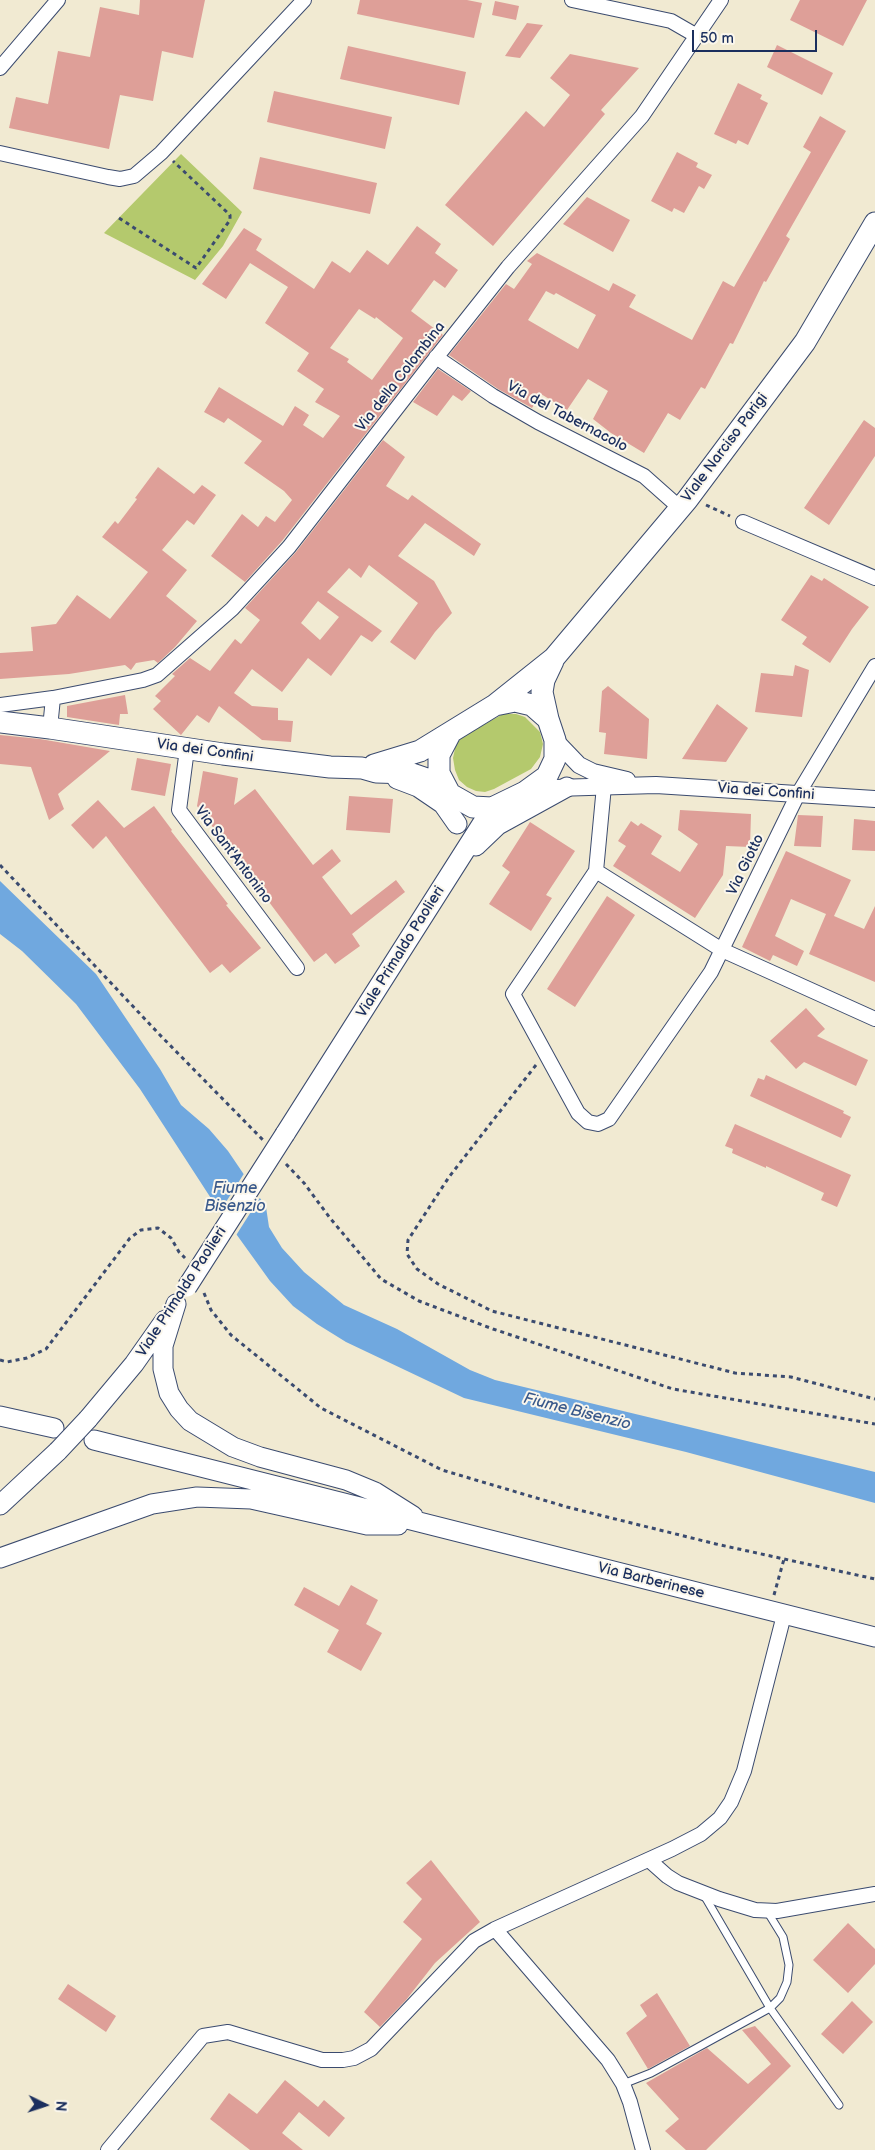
<!DOCTYPE html>
<html>
<head>
<meta charset="utf-8">
<style>
  body { margin:0 }
  #map { position:relative; width:875px; height:2150px; overflow:hidden; background:#f1ead2; font-family:"Balsamiq Sans",sans-serif }
  canvas { display:block }
  .north { position:absolute; left:20px; top:2080px; width:50px; height:50px; -webkit-text-stroke:4px #fbf7ec; paint-order:stroke; rotate:94deg; font-size:14px; font-weight:700; line-height:20px; text-align:center; color:#1b2f5e }
  .north::after { content:''; display:block; margin:auto; width:18px; height:22px; background:#1b2f5e; clip-path:polygon(50% 0,100% 100%,50% 72%,0 100%) }
  .scale { position:absolute; left:692px; top:30px; width:125px; height:22px; box-sizing:border-box; border:2px solid #1b2f5e; border-top:0; padding-left:6px; font-size:15px; line-height:18px; white-space:nowrap; color:#1b2f5e; -webkit-text-stroke:4px #fbf7ec; paint-order:stroke }
</style>
</head>
<body>
<div id="map">
<canvas width="875" height="2150"></canvas>
<div class="north">N</div>
<div class="scale">50 m</div>
</div>
<script>
const ctx = document.querySelector('canvas').getContext('2d');
ctx.lineJoin = 'round';
function paint(path, color) { ctx.fillStyle = color; ctx.fill(path, 'evenodd'); }
const poly = rows => new Path2D(rows.map(r => 'M' + r).join(''));
function trace(path, color, width, dash) { ctx.strokeStyle = color; ctx.lineWidth = width; ctx.lineCap = dash ? 'butt' : 'round'; ctx.setLineDash(dash || []); ctx.stroke(path); }
function write(font, color, halo, rows, align = 'center') {
  ctx.font = font + ' "Balsamiq Sans",sans-serif'; ctx.lineWidth = 4; ctx.setLineDash([]); ctx.textBaseline = 'middle'; ctx.strokeStyle = halo; ctx.fillStyle = color; for (const [text, x, y, turn = 0] of rows) {
    ctx.save(); ctx.translate(x, y); ctx.rotate((+turn || 0) * Math.PI / 180); ctx.textAlign = isNaN(turn) ? turn : align; if (halo) ctx.strokeText(text, 0, 0); ctx.fillText(text, 0, 0); ctx.restore();
  }
}
const green = poly([
  [181,154,242,212,223,246,195,280,104,233],
  [503,714,516,714,525,717,540,732,543,744,540,757,531,769,494,789,485,792,476,791,467,787,459,780,455,770,453,758,456,744,463,736]
]);
const water = poly([
  [0,881,96,974,160,1069,181,1105,209,1129,228,1151,266,1207,269,1227,282,1248,304,1272,344,1305,397,1329,470,1370,495,1380,875,1472,875,1503,686,1452,464,1398,346,1342,317,1324,293,1306,270,1281,216,1206,140,1089,76,1004,22,951,0,934]
]);
const pier = poly([
  [245,1172,261,1196,235,1237,219,1213]
]);
const building = poly([
  [140,0,205,0,193,58,162,51,153,101,120,95,109,149,9,128,16,97,48,104,58,51,90,57,100,7,139,15],
  [360,0,467,0,482,3,474,38,357,14],
  [800,0,867,0,843,46,790,20],
  [495,1,519,6,516,20,492,15],
  [527,23,543,25,520,58,505,56],
  [777,45,833,73,822,95,767,67],
  [348,46,466,72,459,105,340,79],
  [570,54,639,68,601,110,605,114,493,246,445,205,526,111,544,127,570,95,550,78],
  [738,83,762,95,760,99,768,103,748,145,738,140,736,144,714,134],
  [274,91,392,117,385,149,267,122],
  [820,116,846,131,786,236,790,239,766,282,764,281,733,344,730,343,705,389,701,387,680,420,668,413,644,453,611,433,593,419,608,391,588,379,567,410,541,394,532,408,498,389,449,355,506,284,514,289,532,264,527,261,537,253,609,291,613,283,636,295,629,307,692,340,723,281,734,287,811,152,803,147],
  [546,291,554,295,556,293,596,315,578,349,528,320],
  [677,152,698,163,696,167,712,175,704,189,699,186,684,213,674,208,672,212,651,201],
  [260,157,377,183,370,214,253,189],
  [587,197,630,220,613,252,563,224],
  [417,226,441,244,435,253,458,270,445,288,434,280,411,311,443,335,282,541,245,582,211,556,242,514,258,527,266,516,275,522,292,500,284,491,244,463,262,441,228,418,224,423,204,412,219,387,283,426,295,406,309,415,303,425,323,438,340,416,315,402,324,389,297,371,309,353,265,323,288,287,250,263,226,299,202,284,244,228,262,239,256,250,314,289,332,261,350,273,367,250,388,265],
  [359,309,375,319,376,317,403,338,372,380,347,362,349,359,330,348],
  [438,369,471,391,462,401,453,395,437,416,413,402],
  [864,420,875,428,875,456,829,525,804,508],
  [383,440,405,457,386,486,408,500,412,495,481,544,474,556,425,523,398,556,434,581,452,613,435,632,415,660,390,642,418,603,369,565,361,578,349,568,327,592,382,631,372,642,361,635,331,676,308,658,282,692,252,669,234,693,252,706,278,708,278,720,293,721,291,742,262,740,219,706,209,723,197,715,181,735,153,709,161,701,155,696,175,676,172,674,190,658,210,671,235,639,241,644,260,620,245,608,296,552],
  [318,601,339,617,320,640,301,623],
  [158,467,194,494,202,485,216,495,194,525,187,520,162,550,187,570,166,596,197,621,175,647,158,663,154,660,136,663,131,670,125,665,69,674,0,679,0,653,33,651,31,627,56,624,77,595,110,619,148,572,102,537,115,521,118,524,137,499,135,498],
  [811,575,822,581,824,578,869,607,852,629,830,663,802,644,807,637,781,620],
  [795,665,809,670,802,717,755,712,761,673,793,676],
  [608,686,649,719,647,759,604,754,606,733,599,732,602,691],
  [125,695,128,714,120,714,119,725,67,717,67,706],
  [717,704,748,728,726,762,682,759],
  [0,735,40,739,110,751,58,794,64,809,49,820,31,767,0,764],
  [137,758,171,764,165,796,131,790],
  [203,771,238,778,234,805,255,789,313,865,332,849,341,861,322,877,351,915,396,880,405,892,352,934,360,946,335,964,326,953,314,962,197,806],
  [349,796,393,799,390,833,346,830],
  [98,800,124,828,154,806,172,830,171,831,228,904,226,905,261,948,230,973,222,964,210,973,106,836,93,849,71,825],
  [680,810,751,814,750,847,726,846,723,875,695,918,613,866,626,846,618,841,631,821,638,826,641,823,662,836,651,854,680,872,698,844,678,830],
  [798,815,823,816,821,847,794,846],
  [854,819,875,821,875,851,852,850],
  [530,822,575,851,546,895,552,898,531,931,489,904,510,872,502,866],
  [786,851,851,880,834,916,864,929,875,906,875,982,809,954,826,914,791,899,775,936,804,951,797,966,773,955,770,961,742,947],
  [607,896,635,915,575,1007,547,989],
  [806,1008,825,1029,817,1036,868,1060,856,1086,804,1062,796,1069,770,1041],
  [766,1075,844,1111,843,1113,851,1117,841,1138,750,1096,758,1078,764,1080],
  [735,1124,851,1175,837,1207,821,1200,824,1193,820,1191,766,1166,766,1168,732,1153,733,1149,725,1146],
  [351,1585,378,1600,366,1624,382,1633,361,1671,327,1652,339,1630,294,1605,304,1587,339,1606],
  [431,1860,480,1922,435,1963,406,2000,380,2027,364,2012,422,1939,403,1922,422,1899,406,1883],
  [848,1923,875,1949,875,1964,848,1993,813,1960],
  [68,1984,116,2016,106,2032,58,1999],
  [657,1993,690,2046,648,2069,626,2033,647,2016,640,2005],
  [852,2001,873,2022,843,2054,821,2034],
  [755,2026,791,2066,706,2150,686,2150,665,2131,679,2119,646,2083,707,2048,748,2084,771,2064,742,2030],
  [285,2080,318,2107,324,2100,345,2118,329,2137,299,2112,282,2133,303,2150,250,2150,210,2119,229,2093,257,2114]
]);
const path = poly([
  [119,218,196,268,230,220,230,215,173,161],
  [706,505,730,516],
  [0,865,159,1034,263,1140],
  [536,1065,449,1177,408,1240,407,1254,417,1269,438,1284,492,1311,735,1373,791,1377,875,1399],
  [286,1164,304,1183,330,1218,381,1279,419,1301,493,1329,673,1389,875,1424],
  [204,1293,211,1310,231,1335,321,1408,442,1470,567,1507,716,1544,875,1579],
  [0,1360,7,1362,27,1358,46,1349,130,1238,141,1230,158,1228,171,1238,179,1252,185,1258],
  [774,1595,784,1559]
]);
const service = poly([
  [704,1895,770,2008,780,1998,787,1982,789,1965,783,1937,767,1911],
  [623,2084,651,2073,770,2008,839,2105]
]);
const minor = poly([
  [572,0,671,21,697,36],
  [0,68,58,0],
  [0,153,108,177,120,179,134,176,161,153,304,0],
  [436,357,493,396,538,422,644,476,680,508],
  [743,522,875,578],
  [0,705,53,698,143,680,157,675,232,609,289,547,431,364,508,267,642,116,721,0],
  [50,728,53,698],
  [187,749,179,810,297,968],
  [604,786,596,871,513,994,578,1113,588,1122,598,1124,609,1119,711,972,798,794,875,666],
  [596,871,722,950,875,1019],
  [649,1860,667,1876,678,1883,719,1899,755,1910,777,1911,875,1894],
  [108,2150,203,2036,228,2032,322,2060,343,2060,354,2058,371,2049,474,1941,495,1929],
  [643,2150,630,2102,623,2084,608,2060,495,1929,672,1849,701,1834,720,1818,731,1802,744,1771,784,1615]
]);
const tertiary = poly([
  [555,740,579,765,593,772,627,780],
  [555,788,656,785,875,799]
]);
const secondary = poly([
  [397,779,418,787,443,804,457,824],
  [476,846,498,825,567,787],
  [285,1134,492,808],
  [176,1304,163,1346,163,1369,169,1393,179,1409,190,1421,233,1447,260,1457,346,1480,375,1492,413,1516],
  [0,1416,54,1428],
  [88,1419,134,1364,165,1320],
  [94,1440,875,1637],
  [0,1505,58,1451],
  [0,1558,152,1504,197,1497,251,1499,367,1525,398,1525]
]);
const primary = poly([
  [495,705,554,658,687,500,805,342,875,223],
  [548,719,542,692,544,680,553,661],
  [0,722,50,728,223,754,330,767,362,768,376,772,409,773,444,785],
  [374,765,420,751,451,732,495,705,515,701,532,705,548,719,555,740,555,759,547,776,525,792,492,808,473,807,450,794,439,773,439,755,451,732]
]);
const secondaryBridge = poly([
  [187,1287,285,1134],
  [58,1451,88,1419]
]);
const streetNames = [
  ["Via della Colombina",401,377,-52],
  ["Via del Tabernacolo",567,417,28],
  ["Viale Narciso Parigi",725,448,-53],
  ["Via dei Confini",205,751,8],
  ["Via dei Confini",766,792,4],
  ["Via Sant'Antonino",233,855,53],
  ["Via Giotto",746,865,-64],
  ["Viale Primaldo Paolieri",401,952,-58],
  ["Viale Primaldo Paolieri",182,1292,-57],
  ["Via Barberinese",651,1581,14]
];
const waterNames = [
  ["Fiume",235,1189],
  ["Bisenzio",235,1207],
  ["Fiume Bisenzio",577,1412,14]
];
paint(green, '#b4c96d');
paint(water, '#70a8df');
paint(pier, '#f1ead2');
paint(building, '#de9f98');
trace(service, '#3b4b6f', 9);
trace(minor, '#3b4b6f', 16);
trace(tertiary, '#3b4b6f', 18);
trace(secondary, '#3b4b6f', 21);
trace(primary, '#3b4b6f', 23);
trace(path, '#3b4b6f', 3, [4, 4]);
trace(service, '#fff', 7);
trace(minor, '#fff', 14);
trace(tertiary, '#fff', 16);
trace(secondary, '#fff', 19);
trace(primary, '#fff', 21);
trace(secondaryBridge, '#3b4b6f', 21, []);
trace(secondaryBridge, '#fff', 19);
write('15px', '#1b2f5e', '#fbf7ec', streetNames);
write('italic 16px', '#39598b', '#fbf7ec', waterNames);
</script>
</body>
</html>
